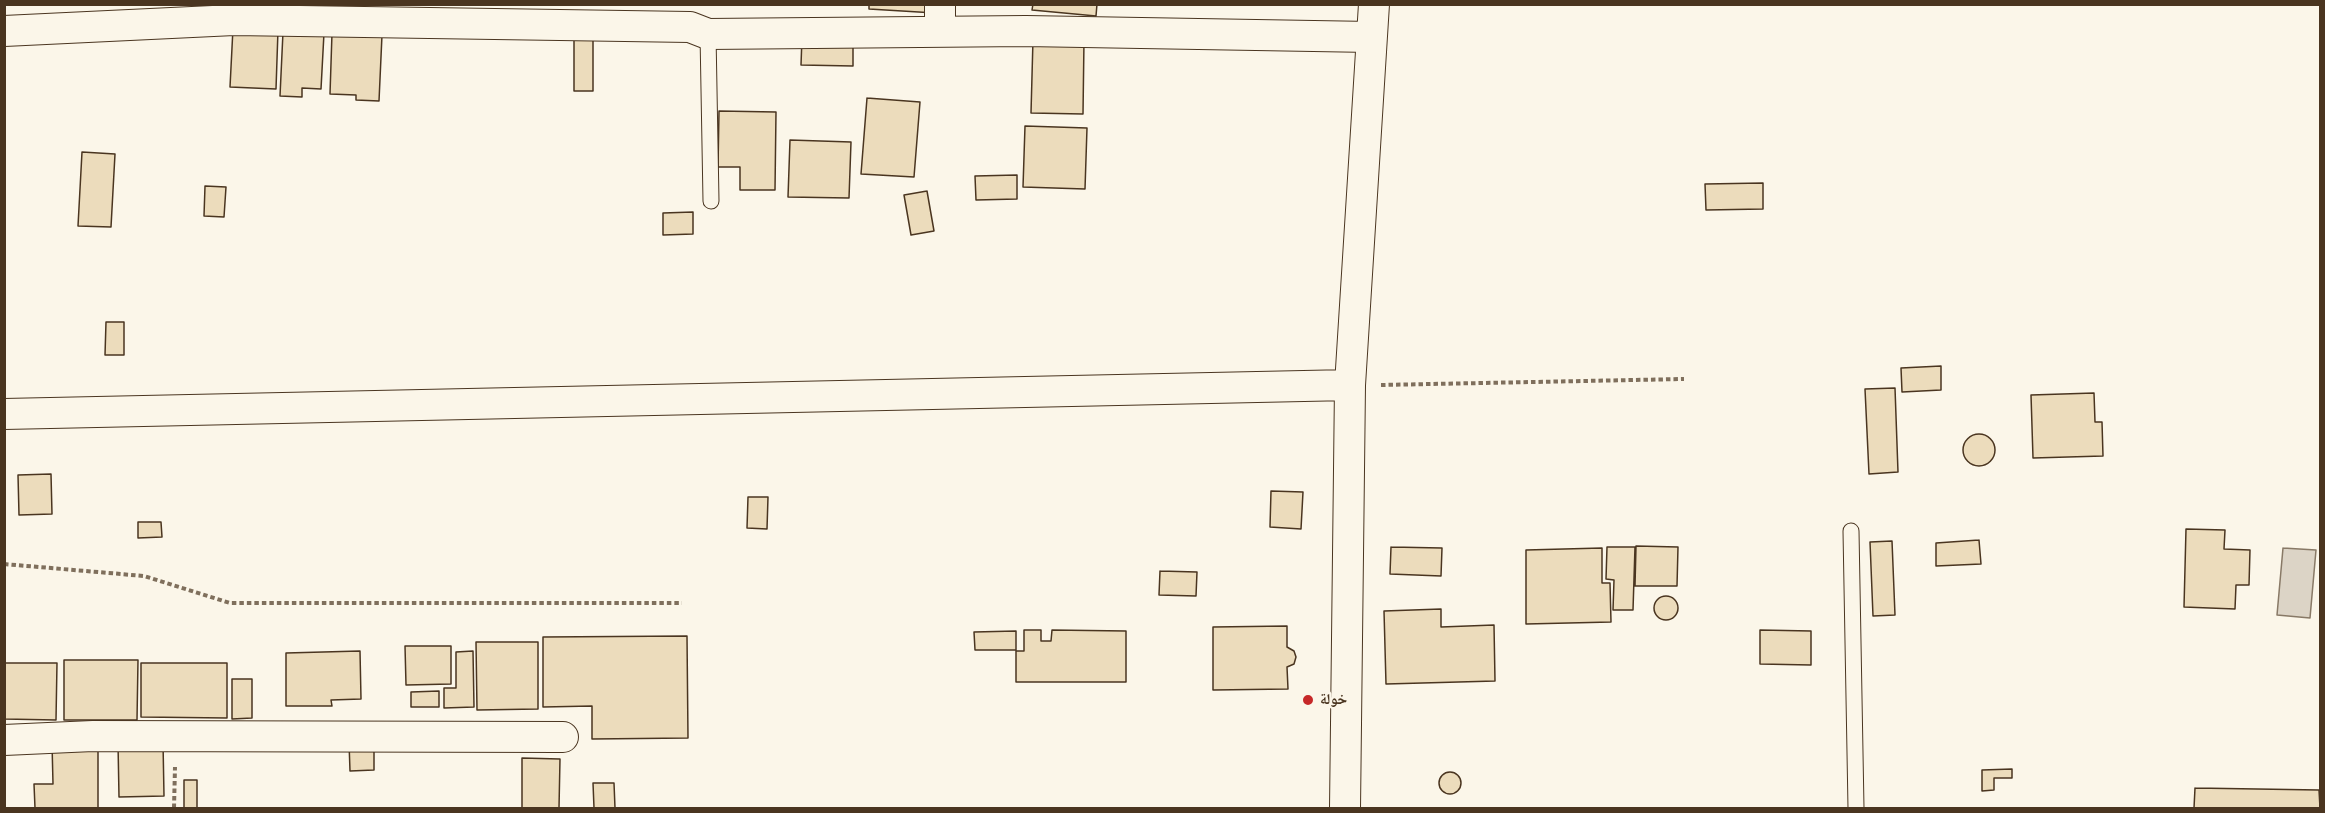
<!DOCTYPE html>
<html>
<head>
<meta charset="utf-8">
<style>
  body { margin:0 }
  #map { position:relative; width:2325px; height:813px; overflow:hidden; background:#fbf6e9; font-family:Poppins,sans-serif }
  canvas { display:block }
  .frame { position:absolute; inset:0; border:6px solid #4a3520; pointer-events:none }
</style>
</head>
<body>
<div id="map">
<canvas width="2325" height="813"></canvas>
<div class="frame"></div>
</div>
<script>
const ctx = document.querySelector('canvas').getContext('2d');
ctx.lineJoin = 'round';
function paint(path, color) { ctx.fillStyle = color; ctx.fill(path, 'evenodd'); }
const poly = rows => new Path2D(rows.map(r => 'M' + r).join(''));
function trace(path, color, width, dash) { ctx.strokeStyle = color; ctx.lineWidth = width; ctx.lineCap = dash ? 'butt' : 'round'; ctx.setLineDash(dash || []); ctx.stroke(path); }
function write(font, color, halo, rows, align = 'center') {
  ctx.font = font + ' Poppins,"Noto Naskh Arabic",sans-serif'; ctx.lineWidth = 4.5; ctx.setLineDash([]); ctx.textBaseline = 'middle'; ctx.strokeStyle = halo; ctx.fillStyle = color; for (const [text, x, y, turn = 0] of rows) {
    ctx.save(); ctx.translate(x, y); ctx.rotate((+turn || 0) * Math.PI / 180); ctx.textAlign = isNaN(turn) ? turn : align; if (halo) ctx.strokeText(text, 0, 0); ctx.fillText(text, 0, 0); ctx.restore();
  }
}
const water = poly([
  [2283,548,2316,550,2310,618,2277,615,2283,548]
]);
const building = poly([
  [869,4,936,4,935,13,869,9,869,4],
  [1033,4,1097,4,1096,16,1032,10,1033,4],
  [233,28,278,30,276,89,230,87,233,28],
  [283,32,324,33,321,89,302,88,302,97,280,96,283,32],
  [574,32,593,32,593,91,574,91,574,32],
  [332,33,382,35,379,101,356,100,356,95,330,94,332,33],
  [802,37,853,38,853,66,801,65,802,37],
  [1033,39,1084,40,1083,114,1031,113,1033,39],
  [867,98,920,102,914,177,861,174,867,98],
  [719,111,776,112,775,190,740,190,740,167,718,167,719,111],
  [1025,126,1087,128,1085,189,1023,187,1025,126],
  [790,140,851,142,849,198,788,197,790,140],
  [82,152,115,154,111,227,78,226,82,152],
  [1017,175,1017,199,976,200,975,176,1017,175],
  [1763,183,1763,209,1706,210,1705,184,1763,183],
  [205,186,226,187,224,217,204,216,205,186],
  [927,191,934,231,911,235,904,195,927,191],
  [693,212,693,234,663,235,663,213,693,212],
  [106,322,124,322,124,355,105,355,106,322],
  [1941,366,1941,390,1902,392,1901,368,1941,366],
  [1895,388,1898,472,1869,474,1865,389,1895,388],
  [2094,393,2095,422,2102,422,2103,456,2033,458,2031,395,2094,393],
  '1963 450a16 16 0 1 1 32 0a16 16 0 1 1-32 0Z',
  [51,474,52,514,19,515,18,475,51,474],
  [1271,491,1303,492,1301,529,1270,527,1271,491],
  [748,497,768,497,767,529,747,528,748,497],
  [138,522,161,522,162,537,138,538,138,522],
  [2186,529,2225,530,2224,549,2250,550,2249,585,2236,585,2235,609,2184,607,2186,529],
  [1979,540,1981,564,1936,566,1936,543,1979,540],
  [1892,541,1895,615,1873,616,1870,542,1892,541],
  [1636,546,1678,547,1677,586,1635,586,1636,546],
  [1391,547,1442,548,1441,576,1390,574,1391,547],
  [1607,547,1635,547,1633,610,1613,610,1614,580,1606,579,1607,547],
  [1602,548,1602,583,1610,583,1611,622,1526,624,1526,550,1602,548],
  [1160,571,1197,572,1196,596,1159,595,1160,571],
  '1654 608a12 12 0 1 1 24 0a12 12 0 1 1-24 0Z',
  [1441,609,1441,627,1494,625,1495,681,1386,684,1384,611,1441,609],
  [1287,626,1287,647,1294,651,1296,657,1294,664,1287,667,1288,689,1213,690,1213,627,1287,626],
  [1024,630,1041,630,1041,641,1051,641,1052,630,1126,631,1126,682,1016,682,1016,651,1024,651,1024,630],
  [1760,630,1811,631,1811,665,1760,664,1760,630],
  [1016,631,1016,650,975,650,974,632,1016,631],
  [687,636,688,738,592,739,592,706,543,707,543,637,687,636],
  [476,642,538,642,538,709,477,710,476,642],
  [405,646,451,646,451,684,406,685,405,646],
  [360,651,361,699,331,700,332,706,286,706,286,653,360,651],
  [473,651,474,707,444,708,444,688,456,688,456,652,473,651],
  [64,660,138,660,137,720,64,720,64,660],
  [4,663,57,663,56,720,4,719,4,663],
  [141,663,227,663,227,718,141,717,141,663],
  [232,679,252,679,252,718,232,719,232,679],
  [439,691,439,707,411,707,411,692,439,691],
  [374,741,374,770,350,771,349,742,374,741],
  [163,742,164,796,119,797,118,743,163,742],
  [52,743,98,743,98,808,35,808,34,784,53,784,52,743],
  [522,758,560,759,559,808,522,808,522,758],
  [2012,769,2012,778,1994,778,1994,790,1982,791,1982,770,2012,769],
  '1439 783a11 11 0 1 1 22 0a11 11 0 1 1-22 0Z',
  [184,780,197,780,197,808,184,808,184,780],
  [593,783,614,783,615,808,594,808,593,783],
  [2195,788,2319,790,2320,808,2194,808,2195,788]
]);
const path = poly([
  [1381,385,1684,379],
  [4,564,144,576,230,603,682,603],
  [174,808,175,767]
]);
const service = poly([
  [708,34,711,201],
  [1851,531,1856,808]
]);
const minor = poly([
  [4,31,234,20,690,27,708,34,1026,31,1371,37],
  [940,32,940,4],
  [4,414,1350,385],
  [4,740,93,736,563,737],
  [1345,808,1350,385,1374,4]
]);
const markers = [
  [1308,700,6,"#c62828"]
];
const poiNames = [
  ["خولة",1320,700]
];
paint(water, '#dcd4c6');
trace(water, '#887966', 1.5);
paint(building, '#ecdcbc');
trace(building, '#4a3520', 1.5);
trace(service, '#4a3520', 17);
trace(minor, '#4a3520', 32);
trace(path, '#7f6f5c', 4, [4.5, 3]);
trace(service, '#fbf6e9', 15);
trace(minor, '#fbf6e9', 30);
for (const [x, y, r, color] of markers) { const dot = new Path2D(); dot.arc(x, y, r, 0, 2 * Math.PI); ctx.fillStyle = color; ctx.fill(dot); trace(dot, '#fbf6e9', 2); }
write('bold 15px', '#4a3520', '#fbf6e9', poiNames, 'left');
</script>
</body>
</html>
